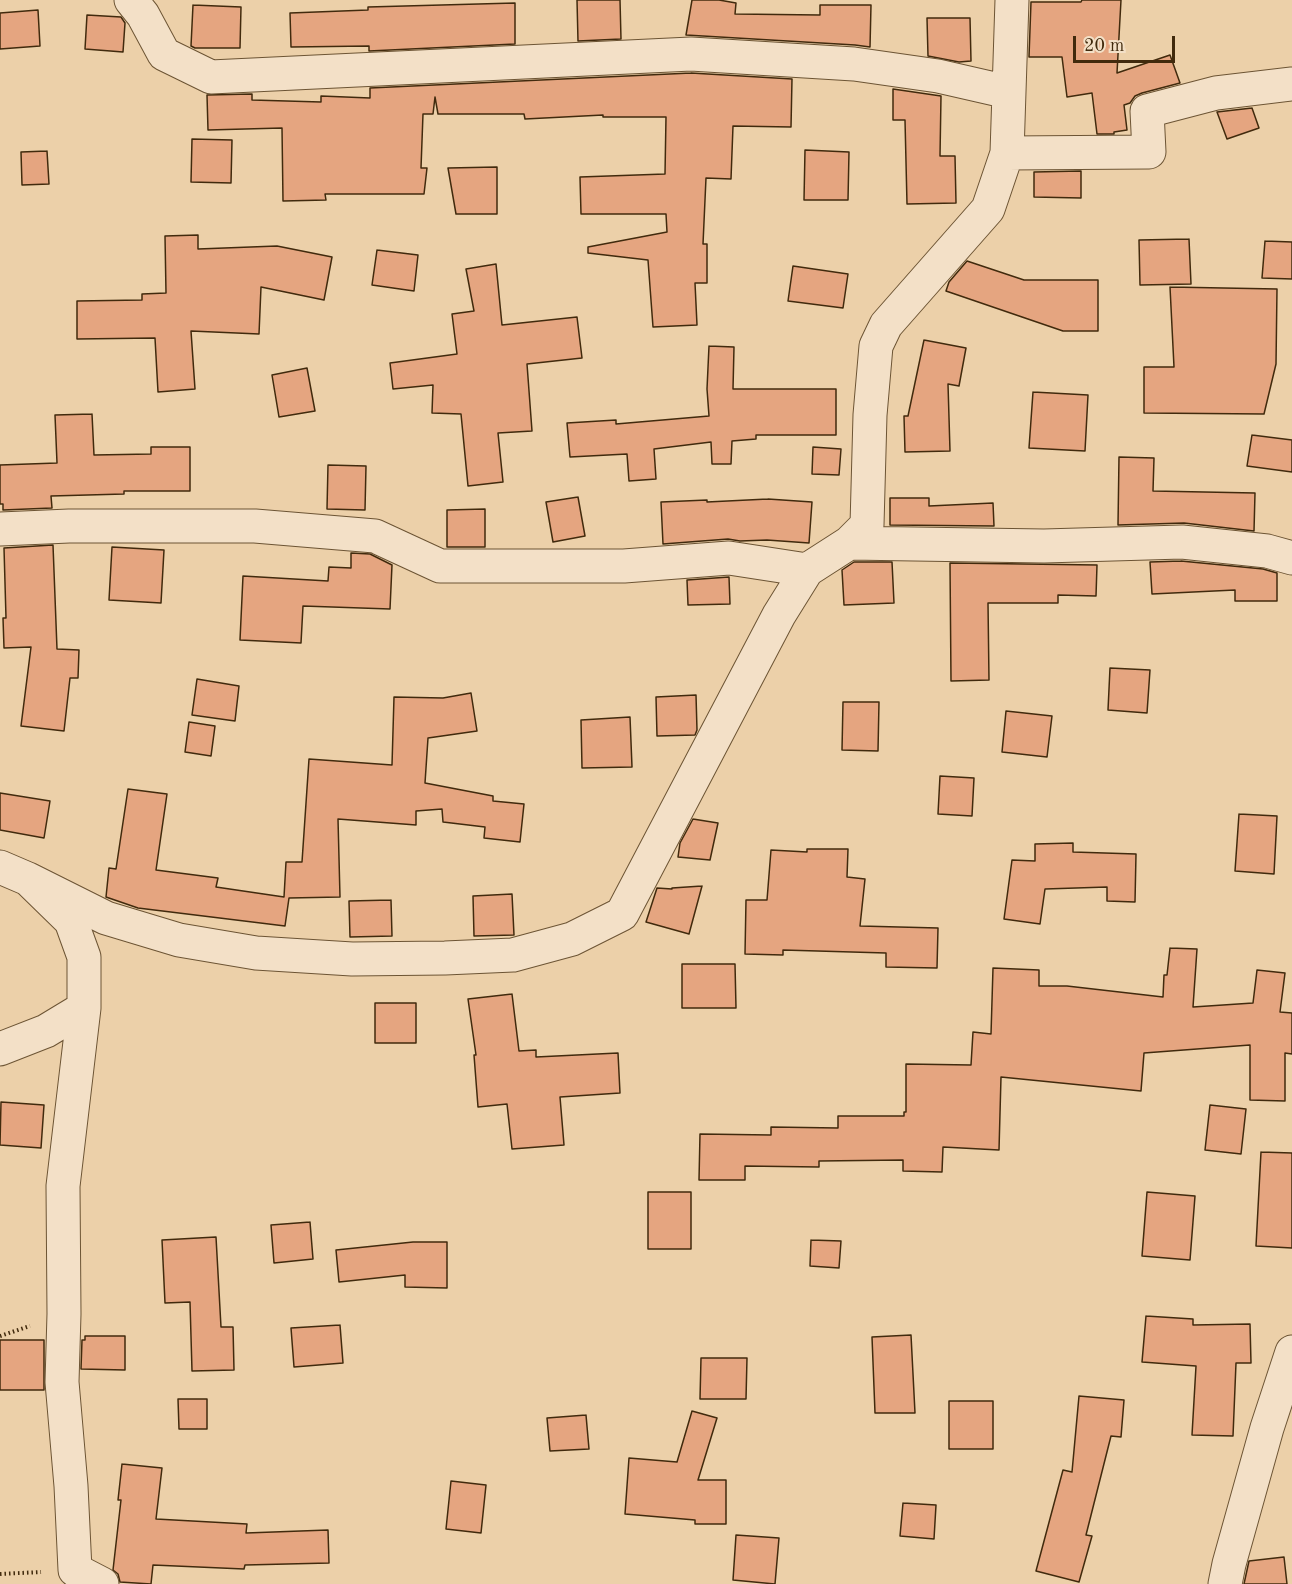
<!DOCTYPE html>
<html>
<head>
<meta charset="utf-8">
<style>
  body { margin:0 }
  #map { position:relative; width:1292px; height:1584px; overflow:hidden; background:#ecd0a9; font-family:"Old Standard TT",serif }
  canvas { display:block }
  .scale { position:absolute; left:1073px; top:36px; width:102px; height:27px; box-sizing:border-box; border:3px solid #412a0d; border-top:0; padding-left:8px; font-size:18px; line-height:21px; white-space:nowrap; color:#412a0d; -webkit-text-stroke:4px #f3e0c7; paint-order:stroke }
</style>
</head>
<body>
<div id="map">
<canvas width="1292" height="1584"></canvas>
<div class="scale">20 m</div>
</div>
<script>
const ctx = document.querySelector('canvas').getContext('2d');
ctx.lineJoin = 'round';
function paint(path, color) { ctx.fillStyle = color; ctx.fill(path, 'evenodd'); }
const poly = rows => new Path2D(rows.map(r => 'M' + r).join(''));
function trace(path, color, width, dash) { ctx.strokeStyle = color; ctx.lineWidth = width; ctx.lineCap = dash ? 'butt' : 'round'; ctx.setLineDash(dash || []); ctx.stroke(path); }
const building = poly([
  [577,0,620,0,621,39,578,41,577,0],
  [692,0,719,0,736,3,735,14,820,15,820,5,871,5,870,47,855,45,686,35,692,0],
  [1082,0,1121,0,1117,73,1170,55,1180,83,1142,93,1135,96,1130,103,1124,105,1127,130,1114,132,1114,134,1097,134,1092,93,1067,97,1062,57,1029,57,1031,2,1081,2,1082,0],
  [515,3,515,44,369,51,369,46,291,47,290,13,368,10,368,7,515,3],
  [193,5,241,7,240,48,195,48,191,46,193,5],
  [38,10,40,46,0,49,0,13,38,10],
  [87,15,121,17,125,23,123,52,85,49,87,15],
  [927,18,970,18,971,61,959,62,928,56,927,18],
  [691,73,792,79,791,127,733,126,731,179,706,178,703,244,707,244,707,283,695,283,697,325,653,327,648,260,588,253,588,247,667,232,666,214,581,214,580,177,665,174,666,117,603,117,603,115,525,119,524,114,438,114,435,97,433,114,423,114,421,168,427,168,424,194,325,194,326,200,283,201,282,128,208,130,207,95,252,94,252,100,321,102,321,96,370,98,370,88,691,73],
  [893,89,941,96,940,156,955,156,956,203,907,204,905,120,893,120,893,89],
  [1252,108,1259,128,1227,139,1217,112,1252,108],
  [192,139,232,140,231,183,191,182,192,139],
  [805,150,849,152,848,200,804,200,805,150],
  [47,151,49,184,22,185,21,152,47,151],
  [497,167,497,214,456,214,448,168,497,167],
  [1081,171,1081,198,1034,197,1034,172,1081,171],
  [198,235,198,249,277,246,332,257,324,300,261,287,259,334,191,331,195,389,158,392,155,338,77,339,77,301,142,300,142,294,166,293,165,236,198,235],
  [1189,239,1191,284,1140,285,1139,240,1189,239],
  [1265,241,1292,242,1292,279,1262,278,1265,241],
  [377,250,418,255,414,291,372,285,377,250],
  [967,261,1024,280,1098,280,1098,331,1063,331,946,291,949,282,967,261],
  [496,264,502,325,577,317,582,358,527,364,532,431,498,433,503,482,468,486,461,414,432,413,433,385,393,389,390,363,457,354,452,314,474,311,466,269,496,264],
  [793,266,848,274,843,308,788,301,793,266],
  [1170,287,1277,289,1276,364,1264,414,1144,413,1144,367,1174,367,1170,287],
  [924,340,966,348,959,386,948,384,950,451,905,452,904,416,908,416,924,340],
  [709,346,734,347,733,389,836,389,836,435,756,435,756,439,732,441,731,464,712,464,711,442,654,449,656,479,629,481,627,454,570,457,567,423,616,420,616,424,709,416,707,389,709,346],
  [307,368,315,411,279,417,272,375,307,368],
  [1033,392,1088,395,1085,451,1029,448,1033,392],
  [92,414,94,455,151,454,151,447,190,447,190,491,124,491,124,494,51,496,52,508,3,510,3,504,0,504,0,465,57,463,55,415,92,414],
  [1252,435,1292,440,1292,472,1247,466,1252,435],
  [813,447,841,449,839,475,812,474,813,447],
  [1119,457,1154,458,1153,491,1255,493,1254,531,1184,523,1118,525,1119,457],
  [328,465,366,466,365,510,327,509,328,465],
  [578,497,585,536,553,542,546,502,578,497],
  [890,498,929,498,929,506,993,503,994,526,890,525,890,498],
  [768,499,812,502,809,543,767,540,740,541,728,539,663,544,661,502,707,500,707,502,768,499],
  [485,509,485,547,447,547,447,510,485,509],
  [53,545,57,649,79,650,78,678,70,678,64,731,21,726,31,647,4,648,3,618,6,618,4,548,53,545],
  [112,547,164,550,161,603,109,600,112,547],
  [351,553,370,554,392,565,390,609,303,606,301,643,240,640,243,576,328,581,329,567,351,568,351,553],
  [1181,561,1263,569,1277,573,1277,601,1235,601,1235,590,1152,594,1150,562,1181,561],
  [854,562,892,562,894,603,844,605,842,570,854,562],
  [950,563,1097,565,1096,596,1058,595,1058,603,988,603,989,680,951,681,950,563],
  [729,577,730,604,688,605,687,580,729,577],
  [1110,668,1150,670,1147,713,1108,710,1110,668],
  [197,679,239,686,235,721,192,715,197,679],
  [471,693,477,731,428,738,425,783,493,796,493,801,524,804,520,842,484,838,485,827,443,822,442,809,416,811,416,825,338,819,340,897,289,898,285,926,138,908,106,897,109,868,116,869,128,789,167,794,156,870,218,878,216,887,284,897,286,862,302,862,309,759,392,765,394,697,443,698,471,693],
  [696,695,697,730,695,735,657,736,656,697,696,695],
  [843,702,879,702,878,751,842,750,843,702],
  [1006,711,1052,716,1047,757,1002,752,1006,711],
  [630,717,632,767,582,768,581,720,630,717],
  [189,722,215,726,211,756,185,752,189,722],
  [940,776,974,778,972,816,938,814,940,776],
  [0,793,50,801,44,838,0,830,0,793],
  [1239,814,1277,816,1274,874,1235,871,1239,814],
  [693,819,718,823,710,860,678,857,680,843,693,819],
  [1073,843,1073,852,1136,854,1135,902,1107,901,1107,887,1045,889,1040,924,1004,919,1012,860,1035,861,1035,844,1073,843],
  [807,849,848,849,847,877,865,879,860,926,938,928,937,968,886,967,886,953,783,950,783,955,745,954,746,900,767,900,771,850,807,852,807,849],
  [702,886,689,934,646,922,657,888,672,889,672,888,702,886],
  [512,894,514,935,474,936,473,896,512,894],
  [391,900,392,936,350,937,349,901,391,900],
  [1170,948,1197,949,1193,1007,1253,1003,1257,970,1285,973,1280,1012,1292,1013,1292,1054,1285,1053,1285,1101,1250,1100,1250,1045,1144,1053,1141,1091,1001,1077,999,1150,943,1147,942,1172,903,1171,903,1160,819,1161,819,1167,745,1166,745,1180,699,1180,700,1134,771,1135,771,1127,838,1128,838,1116,904,1116,904,1112,906,1112,906,1064,971,1065,973,1032,991,1034,993,968,1039,970,1039,986,1067,986,1163,997,1164,975,1167,975,1170,948],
  [682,964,735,964,736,1008,682,1008,682,964],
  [512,994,519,1051,536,1050,536,1057,618,1053,620,1093,560,1097,564,1145,512,1149,507,1104,478,1107,474,1055,476,1055,468,999,512,994],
  [375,1003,416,1003,416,1043,375,1043,375,1003],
  [1,1102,44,1105,41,1148,0,1145,1,1102],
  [1210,1105,1246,1109,1241,1154,1205,1150,1210,1105],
  [1261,1152,1292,1153,1292,1248,1256,1246,1261,1152],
  [648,1192,691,1192,691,1249,648,1249,648,1192],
  [1147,1192,1195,1196,1190,1260,1142,1256,1147,1192],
  [310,1222,313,1259,274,1263,271,1225,310,1222],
  [216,1237,221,1327,233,1327,234,1370,192,1371,190,1302,165,1303,162,1240,216,1237],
  [811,1240,841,1241,839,1268,810,1266,811,1240],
  [413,1242,447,1242,447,1288,405,1287,405,1275,339,1282,336,1250,413,1242],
  [1146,1316,1193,1319,1193,1325,1250,1324,1251,1363,1236,1363,1233,1436,1192,1435,1196,1366,1142,1362,1146,1316],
  [340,1325,343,1363,294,1367,291,1328,340,1325],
  [911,1335,915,1413,875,1413,872,1337,911,1335],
  [85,1336,125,1336,125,1370,81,1369,82,1340,85,1340,85,1336],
  [0,1340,44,1340,44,1390,0,1390,0,1340],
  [701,1358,747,1358,746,1399,700,1399,701,1358],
  [1079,1396,1124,1400,1121,1437,1111,1436,1086,1535,1092,1536,1079,1582,1036,1571,1063,1470,1072,1472,1079,1396],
  [178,1399,207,1399,207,1429,179,1429,178,1399],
  [949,1401,993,1401,993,1449,949,1449,949,1401],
  [692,1411,717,1418,698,1480,726,1480,726,1524,695,1524,695,1520,625,1514,629,1458,677,1462,692,1411],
  [586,1415,589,1449,550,1451,547,1418,586,1415],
  [122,1464,162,1468,156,1519,247,1524,246,1533,328,1530,329,1563,245,1565,244,1569,153,1565,151,1584,120,1582,118,1574,113,1570,121,1500,118,1500,122,1464],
  [451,1481,486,1485,481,1533,446,1529,451,1481],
  [903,1503,936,1505,934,1539,900,1536,903,1503],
  [736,1535,779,1538,775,1584,733,1580,736,1535],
  [1284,1557,1287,1584,1244,1584,1249,1561,1284,1557]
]);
const path = poly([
  [0,1336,30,1326],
  [0,1574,41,1572]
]);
const minor = poly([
  [131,0,143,15,164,54,211,77,691,54,854,64,938,76,1008,92],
  [1007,153,1149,152,1147,111,1216,93,1292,84],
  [0,529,69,526,255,526,375,536,440,566,624,566,729,558,807,570,849,543,867,525,870,415,876,346,886,325,988,209,1007,153,1012,0],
  [849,543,1044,546,1182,542,1267,551,1292,558],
  [0,867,28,879,71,921,84,957,84,1008,63,1186,64,1314,62,1382,71,1486,75,1570,102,1584],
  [28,879,106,918,179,940,256,953,352,959,445,958,513,955,572,939,622,914,779,615,807,570],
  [0,1049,46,1031,84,1008],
  [1225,1584,1229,1564,1267,1428,1292,1352]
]);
paint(building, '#e5a580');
trace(building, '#412a0d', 1.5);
trace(minor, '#6c5434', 35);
trace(path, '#412a0d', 4, [1.5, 3]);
trace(minor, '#f3e0c7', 33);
</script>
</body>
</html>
